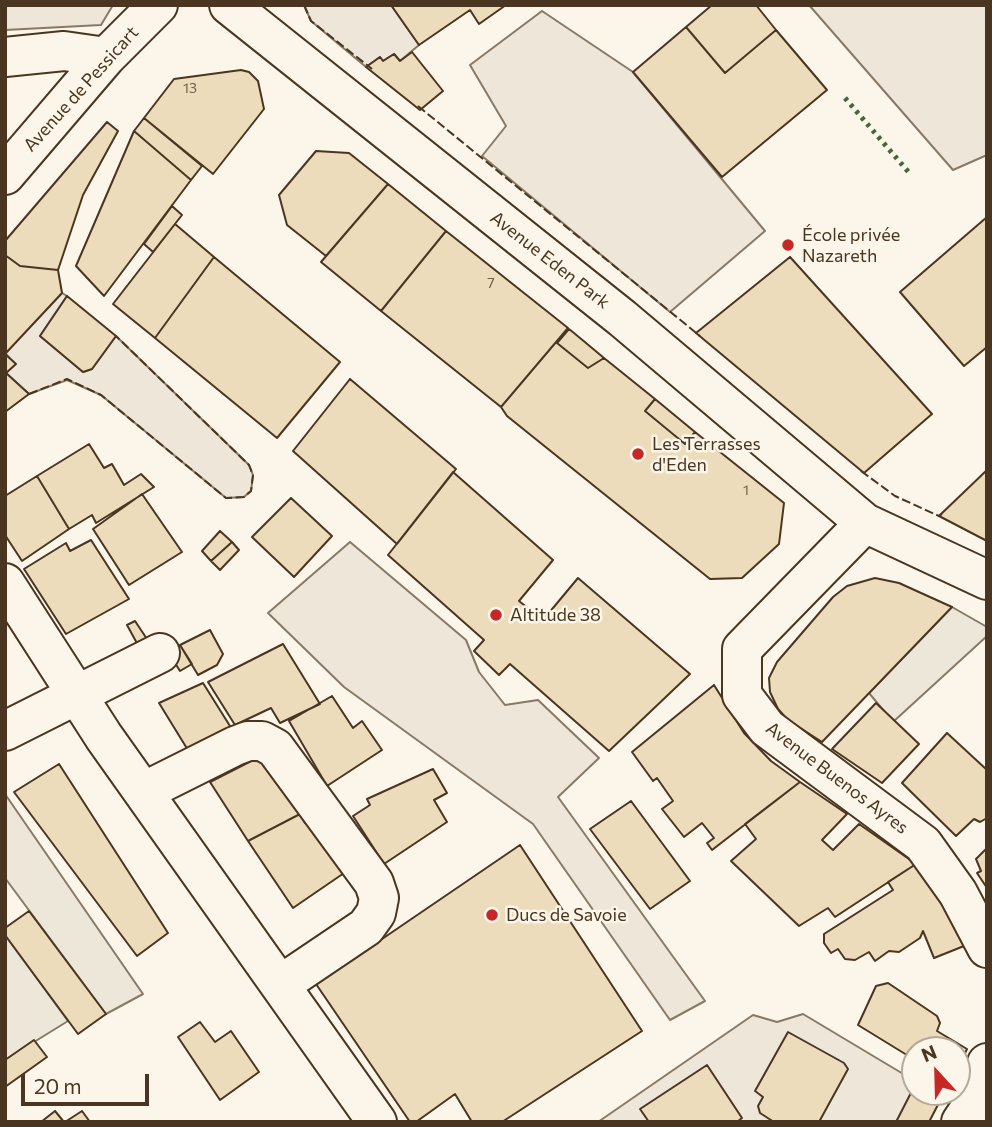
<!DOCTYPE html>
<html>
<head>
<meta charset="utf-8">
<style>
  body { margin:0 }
  #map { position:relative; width:992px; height:1127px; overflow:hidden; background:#fbf6e9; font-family:Commissioner,sans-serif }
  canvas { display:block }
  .frame { position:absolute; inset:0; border:7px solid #4a3520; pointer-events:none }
  .north { position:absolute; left:901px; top:1036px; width:70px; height:70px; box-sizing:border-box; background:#fbf6e9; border:2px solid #b4a999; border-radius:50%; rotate:338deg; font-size:19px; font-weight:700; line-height:28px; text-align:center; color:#4a3520 }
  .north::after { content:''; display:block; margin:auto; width:24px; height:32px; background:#c62828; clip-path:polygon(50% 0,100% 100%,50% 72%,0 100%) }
  .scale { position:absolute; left:21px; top:1074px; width:128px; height:32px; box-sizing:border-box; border:4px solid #4a3520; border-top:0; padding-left:9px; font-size:21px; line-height:24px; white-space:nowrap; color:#4a3520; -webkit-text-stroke:5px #fbf6e9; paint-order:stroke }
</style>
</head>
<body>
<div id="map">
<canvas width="992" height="1127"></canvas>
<div class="frame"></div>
<div class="north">N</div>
<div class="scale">20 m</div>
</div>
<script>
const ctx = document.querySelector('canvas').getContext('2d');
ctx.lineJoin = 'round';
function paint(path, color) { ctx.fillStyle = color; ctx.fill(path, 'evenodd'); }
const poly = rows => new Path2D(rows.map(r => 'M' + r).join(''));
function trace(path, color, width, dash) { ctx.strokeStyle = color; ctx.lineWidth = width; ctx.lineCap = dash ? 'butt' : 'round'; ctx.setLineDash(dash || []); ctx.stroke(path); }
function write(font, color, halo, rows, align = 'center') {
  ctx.font = font + ' Commissioner,sans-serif'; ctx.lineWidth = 5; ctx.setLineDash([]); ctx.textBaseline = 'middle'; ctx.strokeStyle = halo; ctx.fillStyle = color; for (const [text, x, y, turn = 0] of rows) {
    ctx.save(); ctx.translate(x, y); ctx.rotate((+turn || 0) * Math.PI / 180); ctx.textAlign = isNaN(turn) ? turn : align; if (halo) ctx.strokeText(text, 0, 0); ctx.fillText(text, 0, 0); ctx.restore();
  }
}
const green = poly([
  [5,5,113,5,101,25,5,30,5,5],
  [304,5,391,5,419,45,400,61,394,54,383,61,380,57,366,67,311,21,304,5],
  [809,5,987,5,987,155,953,170,809,5],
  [542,11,633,72,765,231,670,312,482,156,506,126,470,65,542,11],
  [62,293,67,296,40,336,83,372,92,369,116,336,249,465,253,475,251,491,244,497,226,498,101,395,67,380,29,394,6,373,15,364,5,353,62,293],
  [350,542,466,640,479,672,505,705,538,700,599,758,558,797,705,1001,670,1020,533,824,344,687,268,613,350,542],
  [803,1014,915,1081,915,1092,929,1122,598,1122,753,1015,777,1022,803,1014]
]);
const parking = poly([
  [952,607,987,627,987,636,893,722,869,693,952,607],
  [5,794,143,994,106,1014,5,878,5,794],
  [5,935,68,1021,5,1060,5,935]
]);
const building = poly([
  [391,5,506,5,479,24,470,10,419,45,391,5],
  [712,5,756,5,776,30,725,73,686,27,712,5],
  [686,27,725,73,776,30,827,90,722,177,633,72,686,27],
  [412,52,443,91,420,110,366,67,380,57,383,61,394,54,400,61,412,52],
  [241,70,249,72,258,81,264,109,213,174,144,118,174,79,241,70],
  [144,118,202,166,191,180,134,131,144,118],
  [107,122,118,131,83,195,58,270,20,266,5,255,5,241,107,122],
  [134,131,191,180,104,296,76,266,134,131],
  [316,151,349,153,388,184,326,256,287,225,279,195,316,151],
  [388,184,446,231,381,311,321,262,388,184],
  [172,206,182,215,153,252,144,244,172,206],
  [987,217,987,347,964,366,900,292,987,217],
  [175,224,214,257,155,338,113,304,175,224],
  [446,231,568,328,501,407,381,311,446,231],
  [5,255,20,266,58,270,62,293,5,354,5,255],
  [214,257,340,362,277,438,155,338,214,257],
  [790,257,932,414,864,473,696,333,790,257],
  [67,296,116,336,92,369,83,372,40,336,67,296],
  [568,328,557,343,588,368,604,358,655,399,645,411,685,444,695,432,784,503,779,544,742,578,710,579,507,416,501,407,568,328],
  [569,329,574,333,604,358,588,368,557,343,569,329],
  [5,354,16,364,6,373,29,394,5,412,5,354],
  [350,379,456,469,397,544,293,451,350,379],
  [655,399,695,432,685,444,645,411,655,399],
  [89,444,104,468,112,464,124,485,141,474,154,487,96,523,92,515,69,529,37,476,89,444],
  [987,470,987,541,939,516,987,470],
  [453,472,553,560,519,601,529,609,543,620,578,578,690,674,609,751,510,664,499,675,474,651,484,640,388,555,453,472],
  [37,476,69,529,22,561,5,535,5,496,37,476],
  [142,494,182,552,129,585,93,529,142,494],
  [291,498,332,536,294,577,252,537,291,498],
  [220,531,232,542,211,561,202,551,220,531],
  [91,540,129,599,66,634,24,569,66,543,70,551,91,540],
  [232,542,239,550,220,570,211,561,232,542],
  [875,578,899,583,952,607,822,742,788,720,778,709,770,692,769,678,777,662,833,597,847,586,875,578],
  [135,621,149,642,139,647,127,625,135,621],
  [210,630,223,654,217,665,198,675,180,645,210,630],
  [283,644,320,704,280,723,271,708,235,725,208,682,283,644],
  [180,645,192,664,180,671,168,652,180,645],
  [203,683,235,734,191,755,159,703,203,683],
  [714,685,744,733,771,761,800,782,712,850,707,843,714,838,702,823,684,837,662,809,673,801,657,778,653,781,632,752,714,685],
  [332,696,353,728,362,721,382,750,327,786,289,721,332,696],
  [876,703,919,744,882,783,832,749,876,703],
  [947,733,987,770,987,818,980,822,974,819,956,836,902,783,947,733],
  [261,756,300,814,248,841,210,782,261,756],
  [59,764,168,933,137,956,14,792,59,764],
  [433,769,447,793,434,800,447,822,384,864,353,816,370,805,367,799,433,769],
  [800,782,847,814,822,840,833,850,859,824,916,864,835,917,828,908,799,926,731,861,756,839,745,824,800,782],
  [631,801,690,881,650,909,590,829,631,801],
  [300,814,305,823,311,818,347,871,293,908,248,841,300,814],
  [520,845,642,1031,502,1122,472,1122,455,1094,416,1122,410,1122,316,984,520,845],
  [987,848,987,888,977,873,981,871,976,859,987,848],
  [916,864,942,901,964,946,934,958,923,931,920,938,899,952,889,951,875,961,869,952,855,960,845,959,838,949,831,953,824,943,824,934,893,890,888,882,916,864],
  [29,911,106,1014,78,1034,5,935,5,928,29,911],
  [888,983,937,1016,940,1023,937,1031,967,1049,957,1070,957,1050,915,1050,915,1060,858,1025,876,986,888,983],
  [200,1022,215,1042,231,1031,259,1072,220,1100,178,1037,200,1022],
  [788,1032,844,1063,848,1069,819,1122,774,1122,760,1113,758,1106,763,1097,755,1091,788,1032],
  [34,1040,47,1057,5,1087,5,1060,34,1040],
  [707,1065,742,1118,737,1122,649,1122,640,1109,707,1065],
  [915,1085,915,1092,934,1092,942,1097,929,1122,896,1122,915,1085],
  [55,1111,64,1122,41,1122,55,1111],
  [82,1111,90,1122,65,1122,82,1111]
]);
const minor = poly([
  [229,5,622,318,865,523],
  [5,57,64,51,106,57],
  [5,175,106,57,158,5],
  [987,580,865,523,742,649,742,695,767,728,923,844,958,893,987,948],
  [5,583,104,737,377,1122],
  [5,731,160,653],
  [143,792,235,746,248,741,262,741,275,748,374,883,379,898,376,913,366,927,280,985],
  [961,1122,973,1104,987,1063]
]);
const hedge = poly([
  [845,98,911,175]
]);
const fence = poly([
  [304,5,311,21,372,69],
  [418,106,700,336],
  [29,394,67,379,101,395,226,498,244,497,251,491,253,475,249,465,116,336],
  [861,471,895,496,939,516,942,514]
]);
const markers = [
  [788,245,7,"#c62828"],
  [638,454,7,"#c62828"],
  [496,615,7,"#c62828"],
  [492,915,7,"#c62828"]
];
const numberNames = [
  ["13",190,88],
  ["7",491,283],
  ["1",746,490]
];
const streetNames = [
  ["Avenue de Pessicart",81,89,-48],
  ["Avenue Eden Park",550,260,38],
  ["Avenue Buenos Ayres",837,778,37]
];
const poiNames = [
  ["École privée",802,235],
  ["Nazareth",802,256],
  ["Les Terrasses",652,444],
  ["d'Eden",652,465],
  ["Altitude 38",510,615],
  ["Ducs de Savoie",506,915]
];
paint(green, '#ede6d9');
trace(green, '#887966', 2);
paint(parking, '#ede7d9');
trace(parking, '#887966', 2);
paint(building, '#ecdcbc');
trace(building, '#4a3520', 2);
trace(minor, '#4a3520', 42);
trace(minor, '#fbf6e9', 38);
trace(hedge, '#436837', 5, [3.5, 5]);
trace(fence, '#4a3520', 2, [9, 3.5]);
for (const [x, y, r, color] of markers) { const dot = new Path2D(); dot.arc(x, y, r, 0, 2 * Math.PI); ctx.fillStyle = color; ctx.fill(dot); trace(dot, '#fbf6e9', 2.5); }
write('14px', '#725f47', null, numberNames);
write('18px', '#4a3520', '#fbf6e9', streetNames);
write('18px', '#4a3520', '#fbf6e9', poiNames, 'left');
</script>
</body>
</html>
